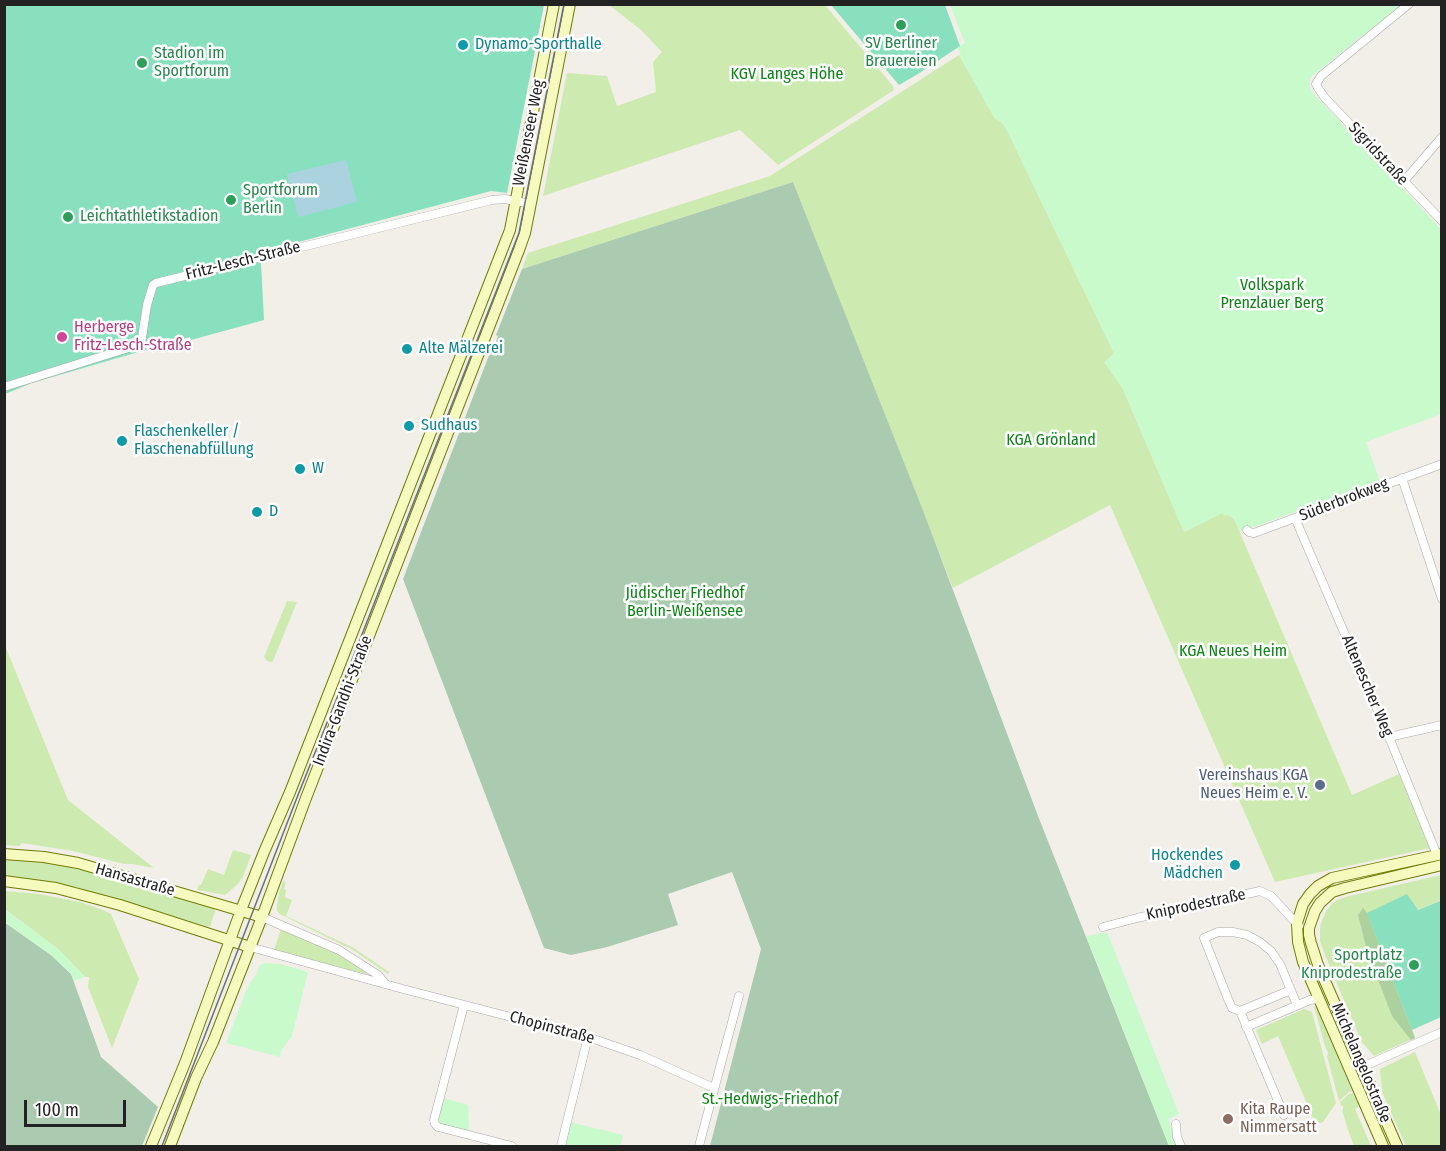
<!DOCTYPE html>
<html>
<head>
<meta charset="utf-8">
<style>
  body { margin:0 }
  #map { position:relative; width:1446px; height:1151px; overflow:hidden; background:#f2efe9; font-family:"Fira Sans Condensed",sans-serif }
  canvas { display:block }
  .frame { position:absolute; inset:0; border:6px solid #222; pointer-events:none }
  .scale { position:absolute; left:24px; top:1100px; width:102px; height:27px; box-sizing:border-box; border:3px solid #222; border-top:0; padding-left:8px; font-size:18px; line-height:21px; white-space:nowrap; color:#222; -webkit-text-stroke:4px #fff; paint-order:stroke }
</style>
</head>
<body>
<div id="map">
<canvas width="1446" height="1151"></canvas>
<div class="frame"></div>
<div class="scale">100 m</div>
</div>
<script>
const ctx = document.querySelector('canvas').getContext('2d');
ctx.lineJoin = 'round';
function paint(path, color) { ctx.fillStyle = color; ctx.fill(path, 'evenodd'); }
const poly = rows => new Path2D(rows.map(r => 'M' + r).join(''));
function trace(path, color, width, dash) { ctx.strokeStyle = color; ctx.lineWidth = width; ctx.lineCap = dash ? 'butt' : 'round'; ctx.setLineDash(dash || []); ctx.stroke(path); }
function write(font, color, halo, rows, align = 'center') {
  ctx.font = font + ' "Fira Sans Condensed",sans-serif'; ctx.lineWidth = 5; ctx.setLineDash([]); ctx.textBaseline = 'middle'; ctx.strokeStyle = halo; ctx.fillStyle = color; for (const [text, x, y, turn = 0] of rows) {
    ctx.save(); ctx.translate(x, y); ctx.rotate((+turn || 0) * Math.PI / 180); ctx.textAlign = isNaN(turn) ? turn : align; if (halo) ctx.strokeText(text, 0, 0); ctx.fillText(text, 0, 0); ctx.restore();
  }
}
const grass = poly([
  [609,5,825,5,893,86,894,90,778,165,740,130,543,196,567,73,607,76,617,106,656,92,653,62,662,52,641,30],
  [959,55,995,118,1000,121,1006,128,1113,351,1113,354,1105,362,1123,389,1184,532,1222,513,1232,517,1235,521,1352,795,1399,774,1430,848,1275,882,1110,505,953,588,793,182,522,269,528,253,770,176],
  [287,601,297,602,273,661,271,662,267,661,264,657],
  [4,643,68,800,154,868,132,864,124,864,73,851,22,843,19,846,5,845],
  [233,850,251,855,243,877,238,884,225,895,197,890,199,885,201,885,208,869,224,875],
  [5,857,47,862,79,868,216,908,210,927,205,926,132,903,82,890,5,878],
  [1441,875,1441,900,1417,910,1368,913,1415,1038,1374,1056,1361,1041,1325,955,1320,941,1320,929,1321,923,1326,911,1331,905,1337,900,1345,897],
  [283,881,286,882,284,889,286,890,285,897,292,900,286,916,354,948,389,972,388,974,353,950,300,924,280,914,277,911,277,906,279,893],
  [6,891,39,894,80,902,103,910,111,914,139,979,112,1048,88,987,89,977,85,977,58,949,6,910,5,909,4,893],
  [281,929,342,955,366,971,366,974,274,950],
  [1314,1006,1317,1008,1352,1091,1349,1092,1339,1101,1327,1056,1328,1054,1327,1050,1326,1050],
  [1304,1009,1312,1012,1336,1103,1323,1122,1297,1131,1293,1121,1297,1120,1299,1124,1302,1124,1313,1118,1278,1036,1262,1044,1256,1030],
  [1415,1052,1441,1115,1441,1146,1406,1146,1382,1092,1380,1069],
  [1353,1093,1359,1106,1355,1109,1371,1146,1354,1146,1348,1130,1342,1110,1343,1110,1343,1106,1341,1106,1340,1102,1349,1094]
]);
const forest = poly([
  [1363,908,1367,913,1412,1030,1415,1038,1411,1040,1392,1016,1367,951,1358,915]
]);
const cemetery = poly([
  [793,182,924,513,1038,816,1169,1146,710,1146,761,949,732,872,668,894,678,925,607,947,571,955,544,948,403,579,491,350,492,350,495,344,498,336,496,335,522,269],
  [4,922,51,955,71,974,101,1057,158,1107,142,1146,5,1146]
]);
const park = poly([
  [950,5,1401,5,1312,76,1309,83,1311,91,1441,229,1441,414,1366,442,1380,481,1240,532,1235,521,1232,517,1227,515,1224,516,1222,513,1184,532,1123,389,1104,362,1113,354,1113,351,1006,128,1000,121,995,119,959,55,961,53,957,48,965,43],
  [4,909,58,949,85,977,74,981,71,974,51,955,5,922],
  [1107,932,1179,1114,1168,1119,1179,1146,1169,1146,1086,936],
  [265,963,280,964,308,972,292,1036,281,1051,280,1057,226,1043,248,986,255,976,260,965],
  [443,1098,468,1105,469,1124,468,1132,442,1125,440,1122,438,1117],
  [570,1122,623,1135,620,1146,564,1146]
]);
const pitch = poly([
  [5,5,544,5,507,193,491,191,257,253,261,264,264,320,191,340,190,337,32,383,5,394],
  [831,5,945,5,960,46,918,74,899,85],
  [1407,894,1418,910,1442,900,1441,1017,1412,1030,1367,913]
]);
const water = poly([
  [346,160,357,202,298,217,287,174]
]);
const street = poly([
  [1409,4,1321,76,1316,84,1318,88,1325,98,1442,221],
  [1404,181,1442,137],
  [4,387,141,344,147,305,153,285,156,283,492,200,505,199,531,204],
  [1402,478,1442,599],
  [1295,518,1389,737,1437,855],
  [1247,530,1249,532,1254,533,1442,464],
  [1389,737,1442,725],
  [262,917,339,950,378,975,384,982],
  [1103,927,1137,918,1260,891,1271,896,1299,926],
  [250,947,403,989,588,1037,640,1055,714,1088],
  [464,1005,434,1120,435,1124,438,1127,512,1146],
  [1240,1011,1291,990],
  [1246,1027,1310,1000,1319,999],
  [1360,1068,1442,1032],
  [1284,1115,1240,1011,1232,1008,1228,999,1204,938,1218,932,1233,932,1247,935,1260,942,1271,951,1280,964,1297,1005],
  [1176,1124,1177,1137,1181,1146],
  [561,1146,588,1037],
  [699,1146,739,996]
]);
const secondary = poly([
  [4,854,44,857,78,863,262,917],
  [4,881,56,888,120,905,250,947],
  [151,1146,185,1063,241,910,264,852,290,792,510,230,554,4],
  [170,1146,196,1078,213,1042,262,917,306,798,519,250,525,233,570,4],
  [1383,1146,1303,962,1298,942,1297,923,1303,904,1310,894,1318,886,1332,878,1442,854],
  [1397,1146,1318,965,1311,943,1309,935,1309,928,1315,911,1320,903,1332,892,1345,888,1442,865]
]);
const tram = poly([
  [162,1146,298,795,343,683,519,233,564,4]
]);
const markers = [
  [901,25,6,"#2e9e5b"],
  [463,45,6,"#0f9aa8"],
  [142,63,6,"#2e9e5b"],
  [231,200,6,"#2e9e5b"],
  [68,217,6,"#2e9e5b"],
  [62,337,6,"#d1479c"],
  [407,349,6,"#0f9aa8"],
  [409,426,6,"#0f9aa8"],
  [122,441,6,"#0f9aa8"],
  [300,469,6,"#0f9aa8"],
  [257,512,6,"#0f9aa8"],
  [1320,785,6,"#5c6f8a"],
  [1235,865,6,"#0f9aa8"],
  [1414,965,6,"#2e9e5b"],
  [1228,1119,6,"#8d6e63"]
];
const leisureNames = [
  ["SV Berliner",901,44,"center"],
  ["Brauereien",901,62,"center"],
  ["Stadion im",154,54],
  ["Sportforum",154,72],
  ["Sportforum",243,191],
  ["Berlin",243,209],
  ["Leichtathletikstadion",80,217],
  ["Sportplatz",1402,956,"right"],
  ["Kniprodestraße",1402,974,"right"]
];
const cultureNames = [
  ["Dynamo-Sporthalle",475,45],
  ["Alte Mälzerei",419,349],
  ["Sudhaus",421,426],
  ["Flaschenkeller /",134,432],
  ["Flaschenabfüllung",134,450],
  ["W",312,469],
  ["D",269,512],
  ["Hockendes",1223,856,"right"],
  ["Mädchen",1223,874,"right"]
];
const parkNames = [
  ["KGV Langes Höhe",787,75],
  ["Volkspark",1272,286],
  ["Prenzlauer Berg",1272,304],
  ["KGA Grönland",1051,441],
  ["Jüdischer Friedhof",685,594],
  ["Berlin-Weißensee",685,612],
  ["KGA Neues Heim",1233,652],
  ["St.-Hedwigs-Friedhof",770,1100]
];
const streetNames = [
  ["Weißenseer Weg",529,133,-79],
  ["Sigridstraße",1378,154,47],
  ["Fritz-Lesch-Straße",243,261,-14],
  ["Süderbrokweg",1344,500,-21],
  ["Altenescher Weg",1367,686,67],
  ["Indira-Gandhi-Straße",343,701,-69],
  ["Hansastraße",135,880,16],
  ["Kniprodestraße",1196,905,-12],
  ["Chopinstraße",552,1028,15],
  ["Michelangelostraße",1361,1063,67]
];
const hotelNames = [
  ["Herberge",74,328],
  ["Fritz-Lesch-Straße",74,346]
];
const serviceNames = [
  ["Vereinshaus KGA",1308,776],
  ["Neues Heim e. V.",1308,794]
];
const educationNames = [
  ["Kita Raupe",1240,1110],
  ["Nimmersatt",1240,1128]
];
paint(grass, '#cdebb0');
paint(forest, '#add19e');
paint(cemetery, '#aacbaf');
paint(park, '#c8facc');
paint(pitch, '#88e0be');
paint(water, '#aad3df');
trace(street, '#a9a9a9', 9);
trace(secondary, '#707d05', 12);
trace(street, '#fff', 8);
trace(secondary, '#f7fabf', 10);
trace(tram, '#707070', 1.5);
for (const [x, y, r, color] of markers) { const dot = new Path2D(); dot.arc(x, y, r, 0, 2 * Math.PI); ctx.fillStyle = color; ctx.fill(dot); trace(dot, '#fff', 2); }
write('16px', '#27864d', '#fff', leisureNames, 'left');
write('16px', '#0d838f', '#fff', cultureNames, 'left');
write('16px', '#0c8416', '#fff', parkNames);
write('16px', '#222', '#fff', streetNames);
write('16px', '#b23c85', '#fff', hotelNames, 'left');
write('16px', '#4e5e75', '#fff', serviceNames, 'right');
write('16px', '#785e54', '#fff', educationNames, 'left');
</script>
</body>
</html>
